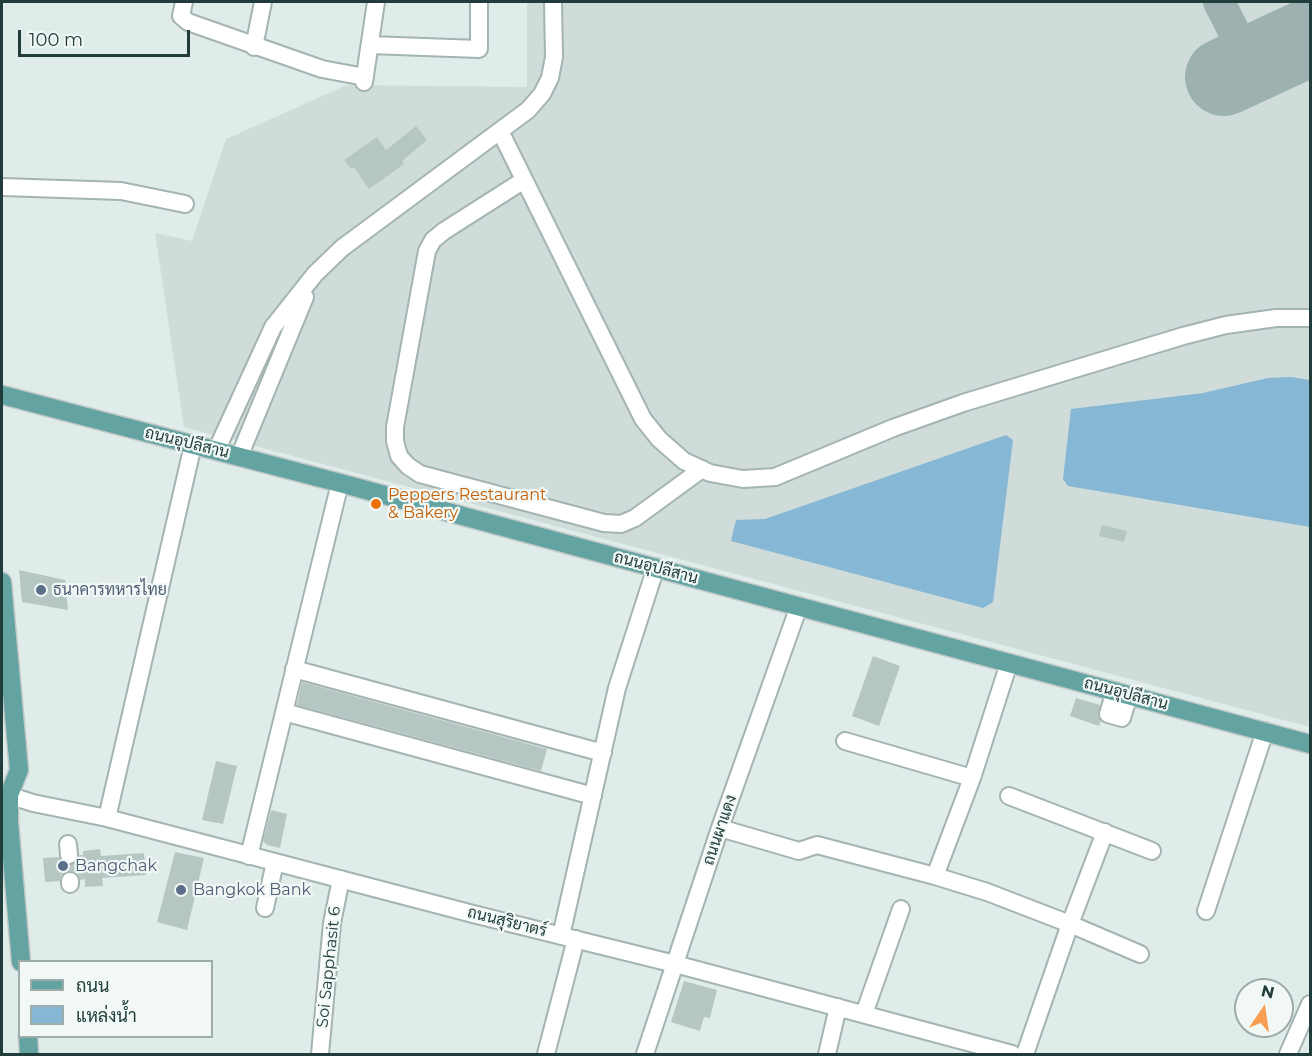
<!DOCTYPE html>
<html>
<head>
<meta charset="utf-8">
<style>
  body { margin:0 }
  #map { position:relative; width:1312px; height:1056px; overflow:hidden; background:#e0ece9; font-family:Montserrat,Sarabun,sans-serif }
  canvas { display:block }
  .frame { position:absolute; inset:0; border:3px solid #203d3c; pointer-events:none }
  .legend { position:absolute; left:18px; top:960px; width:195px; height:78px; box-sizing:border-box; background:#f1f8f6; border:2px solid #9dadac; margin:0; padding:8px 10px; list-style:none; font-size:18px; color:#203d3c }
  .legend li { display:flex; align-items:center; gap:12px; height:30px }
  .legend b { width:30px; border:2px solid #9dadac }
  .north { position:absolute; left:1234px; top:978px; width:60px; height:60px; box-sizing:border-box; background:#f1f8f6; border:2px solid #9dadac; border-radius:50%; rotate:13deg; font-size:16px; font-weight:700; line-height:24px; text-align:center; color:#203d3c }
  .north::after { content:''; display:block; margin:auto; width:21px; height:27px; background:#f89e52; clip-path:polygon(50% 0,100% 100%,50% 72%,0 100%) }
  .scale { position:absolute; left:18px; top:30px; width:172px; height:27px; box-sizing:border-box; border:3px solid #203d3c; border-top:0; padding-left:8px; font-size:18px; line-height:21px; white-space:nowrap; color:#203d3c; -webkit-text-stroke:4px #f1f8f6; paint-order:stroke }
</style>
</head>
<body>
<div id="map">
<canvas width="1312" height="1056"></canvas>
<div class="frame"></div>
<ul class="legend">
<li><b style="height:8px;background:#63a3a1"></b>ถนน</li>
<li><b style="height:16px;background:#86b7d4"></b>แหล่งน้ำ</li>
</ul>
<div class="north">N</div>
<div class="scale">100 m</div>
</div>
<script>
const ctx = document.querySelector('canvas').getContext('2d');
ctx.lineJoin = 'round';
function paint(path, color) { ctx.fillStyle = color; ctx.fill(path, 'evenodd'); }
const poly = rows => new Path2D(rows.map(r => 'M' + r).join(''));
function trace(path, color, width, dash) { ctx.strokeStyle = color; ctx.lineWidth = width; ctx.lineCap = dash ? 'butt' : 'round'; ctx.setLineDash(dash || []); ctx.stroke(path); }
function write(font, color, halo, rows, align = 'center') {
  ctx.font = font + ' Montserrat,Sarabun,sans-serif'; ctx.lineWidth = 4.5; ctx.setLineDash([]); ctx.textBaseline = 'middle'; ctx.strokeStyle = halo; ctx.fillStyle = color; for (const [text, x, y, turn = 0] of rows) {
    ctx.save(); ctx.translate(x, y); ctx.rotate((+turn || 0) * Math.PI / 180); ctx.textAlign = isNaN(turn) ? turn : align; if (halo) ctx.strokeText(text, 0, 0); ctx.fillText(text, 0, 0); ctx.restore();
  }
}
const built = poly([
  [527,2,1310,2,1310,727,184,427,155,233,192,241,226,139,347,85,527,87]
]);
const water = poly([
  [1291,377,1310,380,1310,527,1068,486,1063,479,1071,409,1203,393,1268,378],
  [1006,435,1013,440,993,602,983,608,731,541,736,520,765,519]
]);
const taxiway = poly([
  [1219,2,1251,65]
]);
const runway = poly([
  [1224,77,1310,37]
]);
const building = poly([
  [416,126,427,140,402,161,404,164,369,189,354,167,351,169,344,160,377,137,386,150],
  [1102,525,1127,531,1124,542,1099,536],
  [19,570,65,580,68,610,22,602],
  [873,656,900,666,879,726,852,716],
  [302,682,547,749,541,771,297,705],
  [1076,698,1100,705,1098,716,1101,721,1099,726,1070,716],
  [216,761,237,766,223,824,202,820],
  [271,810,287,814,280,848,267,845,263,841],
  [100,849,101,856,144,853,146,875,102,878,103,886,85,887,85,879,80,880,76,872,69,871,61,875,60,881,45,882,43,858,59,857,64,864,71,865,75,863,79,855,83,855,83,851],
  [175,852,204,858,187,930,157,922],
  [684,981,717,990,710,1018,704,1017,700,1031,671,1022]
]);
const minorTunnel = poly([
  [69,855,70,881]
]);
const minor = poly([
  [184,2,181,16,188,22,322,69,365,77],
  [370,45,479,49,479,2],
  [254,47,263,2],
  [364,82,376,2],
  [500,131,643,419,659,439,684,461,710,473,743,479,775,477,893,428,963,403,1183,336,1226,325,1276,318,1310,318],
  [524,180,444,231,433,240,427,251,395,427,395,441,399,456,408,466,420,474,604,523,621,524,635,518,702,469],
  [2,187,121,191,185,204],
  [216,451,273,327,315,274,342,248,528,110,542,94,550,78,554,57,553,2],
  [239,457,305,297],
  [294,669,603,753],
  [1115,691,1108,714,1122,718,1129,695],
  [284,712,593,796],
  [845,741,972,778],
  [2,793,33,803,107,818,473,914,675,964,1012,1054],
  [1009,796,1152,851],
  [107,818,193,445],
  [720,828,799,851,817,845,935,876,987,892,1070,924,1140,954],
  [68,844,69,855],
  [249,856,340,483],
  [935,876,972,778,1009,663],
  [70,881,70,884],
  [265,908,275,862],
  [1206,911,1265,731],
  [561,936,617,688,656,567],
  [864,1014,901,909],
  [320,1054,332,923,341,879],
  [546,1054,576,939],
  [645,1054,720,828,799,606],
  [827,1054,838,1007],
  [1025,1054,1070,924,1105,832],
  [1288,1054,1310,1004]
]);
const major = poly([
  [2,395,340,483,1310,744],
  [2,582,19,770,9,795,9,822,21,962],
  [28,1036,29,1054]
]);
const markers = [
  [376,504,6,"#e8710a"],
  [41,590,6,"#5c6f8a"],
  [63,866,6,"#5c6f8a"],
  [181,890,6,"#5c6f8a"]
];
const streetNames = [
  ["ถนนอุปลีสาน",187,443,14],
  ["ถนนอุปลีสาน",656,568,15],
  ["ถนนอุปลีสาน",1126,694,15],
  ["ถนนผาแดง",720,830,-71],
  ["ถนนสุริยาตร์",507,922,14],
  ["Soi Sapphasit 6",329,967,-84]
];
const foodNames = [
  ["Peppers Restaurant",388,495],
  ["& Bakery",388,513]
];
const serviceNames = [
  ["ธนาคารทหารไทย",53,590],
  ["Bangchak",75,866],
  ["Bangkok Bank",193,890]
];
paint(built, '#cfdcd9');
paint(water, '#86b7d4');
trace(taxiway, '#9db2b0', 32);
trace(runway, '#9db2b0', 78);
paint(building, '#b6c7c3');
trace(minorTunnel, '#bac9c6', 16, [16, 8]);
trace(minor, '#a3b4b2', 20);
trace(major, '#c1c9c8', 21);
trace(minor, '#fff', 16);
trace(major, '#63a3a1', 18);
for (const [x, y, r, color] of markers) { const dot = new Path2D(); dot.arc(x, y, r, 0, 2 * Math.PI); ctx.fillStyle = color; ctx.fill(dot); trace(dot, '#f1f8f6', 2); }
write('16px', '#203d3c', '#f1f8f6', streetNames);
write('16px', '#c56008', '#f1f8f6', foodNames, 'left');
write('16px', '#4e5e75', '#f1f8f6', serviceNames, 'left');
</script>
</body>
</html>
